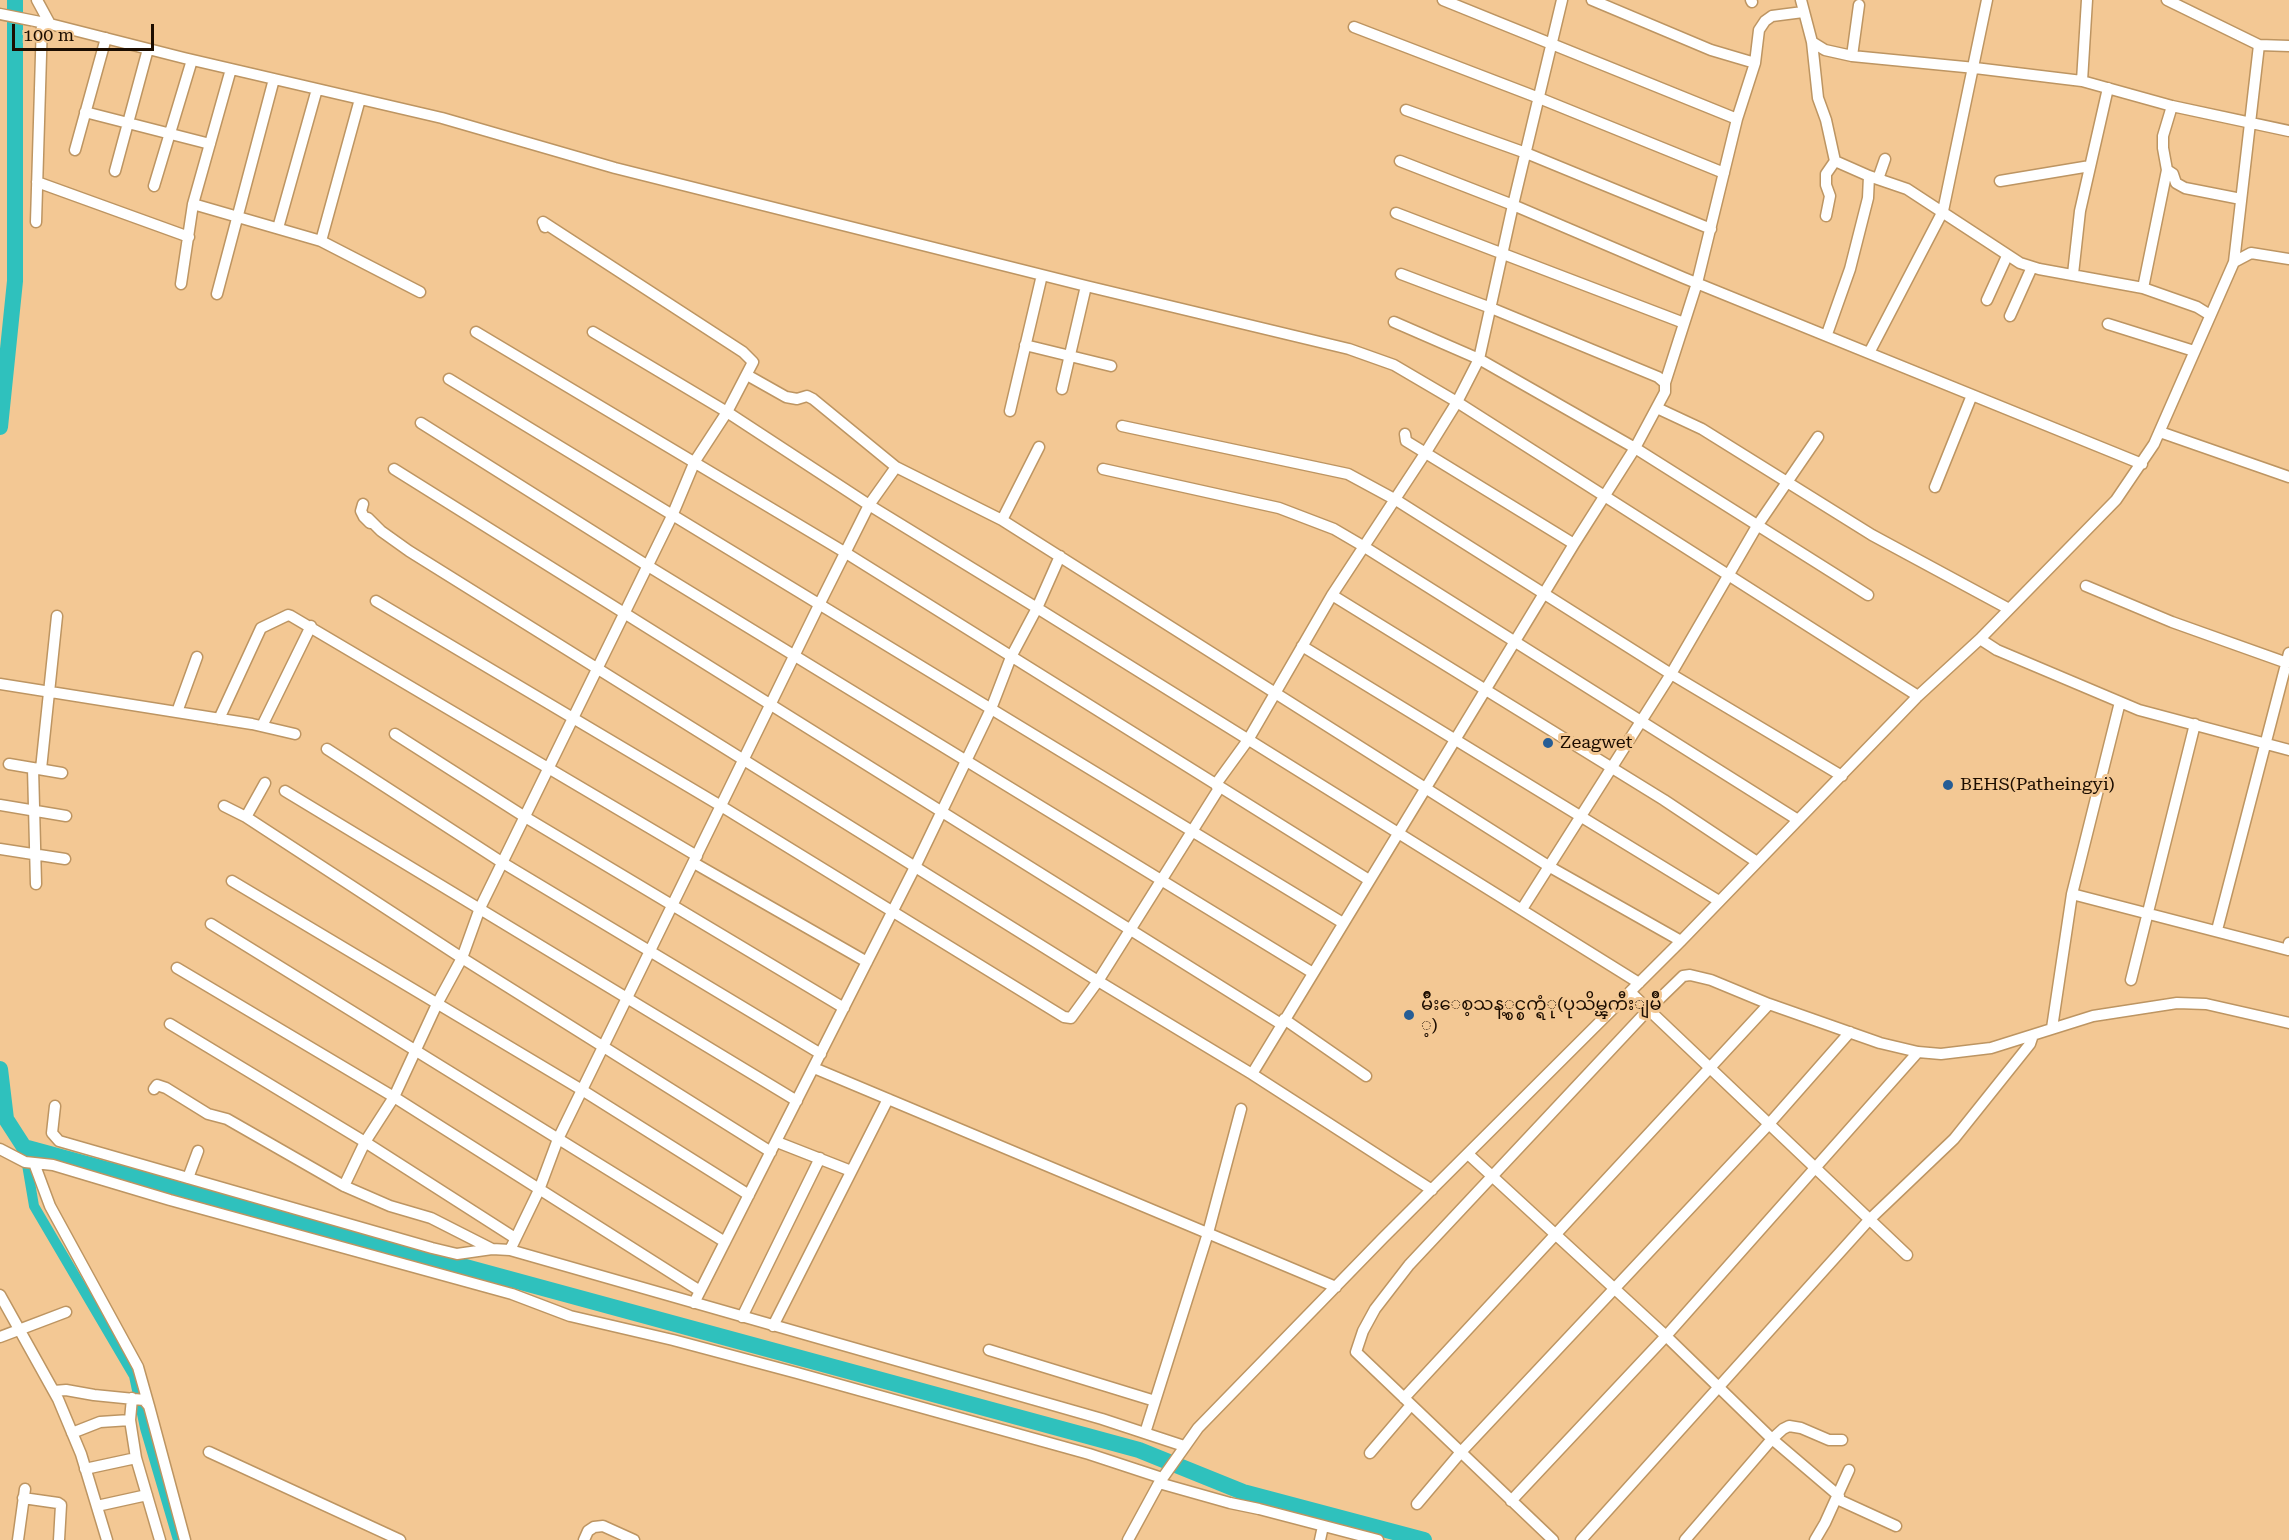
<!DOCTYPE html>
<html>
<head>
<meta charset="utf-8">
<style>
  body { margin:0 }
  #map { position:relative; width:2289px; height:1540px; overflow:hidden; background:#f3c894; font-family:"Roboto Serif",serif }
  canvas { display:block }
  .scale { position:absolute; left:12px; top:24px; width:142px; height:27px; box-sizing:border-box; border:3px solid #1c0d00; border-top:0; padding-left:8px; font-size:18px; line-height:21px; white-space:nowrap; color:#1c0d00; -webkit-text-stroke:4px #f3c894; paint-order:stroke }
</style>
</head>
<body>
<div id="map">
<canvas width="2289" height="1540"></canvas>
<div class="scale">100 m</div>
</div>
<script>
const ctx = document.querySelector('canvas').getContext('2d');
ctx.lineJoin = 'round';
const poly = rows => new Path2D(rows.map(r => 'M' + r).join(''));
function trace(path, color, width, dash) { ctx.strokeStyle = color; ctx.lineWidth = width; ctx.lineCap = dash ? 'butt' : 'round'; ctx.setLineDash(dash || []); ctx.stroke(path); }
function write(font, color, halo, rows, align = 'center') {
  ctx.font = font + ' "Roboto Serif","Noto Sans Myanmar",serif'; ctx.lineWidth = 6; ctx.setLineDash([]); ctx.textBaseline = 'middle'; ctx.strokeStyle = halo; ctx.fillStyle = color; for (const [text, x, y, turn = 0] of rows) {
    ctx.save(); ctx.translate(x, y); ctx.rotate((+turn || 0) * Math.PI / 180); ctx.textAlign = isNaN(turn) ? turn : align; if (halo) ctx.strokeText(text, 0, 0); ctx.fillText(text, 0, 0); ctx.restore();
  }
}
const canal = poly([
  [24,1147,34,1206,134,1376,145,1428,178,1540]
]);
const river = poly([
  [0,427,15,281,15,0],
  [0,1069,6,1119,24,1147,1139,1450,1243,1492,1424,1540]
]);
const minor = poly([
  [37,0,50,24],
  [1443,0,1737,119],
  [1592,0,1711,50,1755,63],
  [1751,0,1752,2],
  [1801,0,1812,42,1825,50,1852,56,1975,68,2082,81,2172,106,2289,131],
  [2167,0,2259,45,2234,262],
  [0,14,50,24,184,58,442,118,615,168,1086,286,1349,349,1394,365,1457,402,1918,696],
  [1354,27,1539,98,1724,173],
  [1812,42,1818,98,1826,120,1835,161,1869,176,1907,189,2020,263,2039,269,2143,288,2197,307,2210,315],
  [2259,45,2289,46],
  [1852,56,1859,5],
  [2082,81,2087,0],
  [2172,106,2163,136,2163,148,2167,170,2173,174,2176,183,2185,188,2241,199],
  [1406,110,1526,153,1711,229],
  [85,112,210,144],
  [75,150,106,38],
  [1400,161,1513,205,1684,278,2142,464],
  [115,171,148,49],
  [1878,179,1885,159],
  [2000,181,2090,166],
  [37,182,189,237],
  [154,186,192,60],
  [193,204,321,241,420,292],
  [1396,213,1684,323],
  [1826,216,1830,196,1826,185,1826,174,1835,161],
  [36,222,42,22],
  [278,228,317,89],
  [321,241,360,99],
  [2073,274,2080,211,2108,88],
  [181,284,193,204,231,69],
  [2143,288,2167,170],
  [217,294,274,79],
  [1987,300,2007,256],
  [2010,316,2032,267],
  [1394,322,1479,359,1635,448,1868,595],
  [2108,324,2194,351],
  [476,332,846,553,1369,880],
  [593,332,727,412,869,505,1037,608,1639,983],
  [1827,334,1850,269,1868,198,1869,176],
  [1025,345,1111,366],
  [1869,353,1943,211,1987,0],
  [747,375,786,397,797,399,807,396,813,399,896,467,1002,520,1550,867,1681,941],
  [449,379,1343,923],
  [1665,383,1697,283,1737,119,1755,63,1759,30,1765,21,1772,16,1803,12],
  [1062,389,1086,286],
  [1657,408,1702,429,1872,535,2009,609],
  [1010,411,1042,275],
  [421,423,648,566,1313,973],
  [1122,426,1348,474,1396,500,1671,674,1842,776],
  [2160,432,2289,477],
  [1405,434,1406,441,1574,544],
  [394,469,1281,1024],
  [1103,469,1279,508,1334,529,1363,546,1798,820],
  [1935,487,1972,395],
  [363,504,361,511,364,517,370,523,368,518,381,531,409,551,1098,981,1252,1074,1432,1190],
  [1002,520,1039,447],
  [2086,586,2172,622,2287,663],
  [1332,595,1664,800,1757,862],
  [376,601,721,806,1064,1017,1071,1018,1098,981,1218,790,1216,784,1248,740,1332,595,1426,452,1457,402,1479,359,1513,205,1562,0],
  [1980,639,1997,650,2139,710,2289,750],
  [1302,646,1719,901],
  [0,684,252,724,295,734],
  [177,712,197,657],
  [219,719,261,628,288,615,291,616,697,856],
  [262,726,311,626],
  [395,734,525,817,844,1008],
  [327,749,503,863,821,1054],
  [9,764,62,773],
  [33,768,36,884],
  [41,769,57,616],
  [285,791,797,1101],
  [0,805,66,816],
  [224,806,246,817,462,958,771,1152],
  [246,817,265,783],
  [0,849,65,859],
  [694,863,867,962],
  [232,881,582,1090,749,1195],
  [2072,894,2288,950,2289,943],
  [1522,909,1671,674,1757,526,1818,437],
  [211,924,725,1242],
  [2217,930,2289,653],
  [177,968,394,1097,700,1291],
  [2131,980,2195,724],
  [1630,992,1907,1255],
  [1284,1019,1366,1076],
  [170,1024,365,1142,515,1238],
  [2052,1028,2072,894,2120,702],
  [814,1068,1336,1287],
  [1252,1074,1574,544,1635,448,1665,392,1665,383,1658,377,1491,308,1401,274],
  [154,1089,157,1085,166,1088,208,1114,227,1119,344,1186,390,1206,431,1218,492,1249],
  [55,1106,52,1133,59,1141,432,1248,457,1254,492,1249,510,1250,1102,1419,1184,1446],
  [777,1142,851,1171],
  [0,1149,25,1162,53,1165,170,1200,512,1294,570,1316,673,1340,797,1373,1089,1454,1162,1478],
  [1468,1154,1666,1336,1772,1439,1839,1496],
  [34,1163,50,1206,138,1367,149,1406],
  [188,1178,198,1151],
  [344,1186,365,1142,394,1097,437,1004,462,958,480,908,672,516,695,461,727,412,753,362,743,352,543,222,545,227],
  [510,1250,539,1190,558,1139,819,605,869,505,896,467],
  [0,1295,58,1399,81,1454,107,1540],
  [694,1303,915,867,991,709,1011,657,1037,608,1060,556],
  [742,1317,820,1158],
  [773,1326,888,1099],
  [0,1337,66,1312],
  [989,1350,1155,1401],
  [54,1391,66,1390,94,1395,144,1400,149,1406,185,1540],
  [132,1398,130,1420,136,1458,160,1540],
  [1404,1398,1769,1004],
  [72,1433,100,1422,130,1420],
  [1145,1433,1208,1233,1241,1109],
  [209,1452,400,1540],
  [1370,1453,1411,1405],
  [85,1469,136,1458],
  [1159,1483,1230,1503,1259,1509,1378,1540],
  [23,1498,58,1503,61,1505,59,1540],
  [1837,1499,1896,1526],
  [1511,1501,1666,1336,1918,1052],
  [1417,1504,1461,1452,1769,1124,1850,1032],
  [97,1506,147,1495],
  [18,1540,25,1489],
  [584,1540,588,1531,594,1527,603,1526,634,1540],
  [1128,1540,1159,1483,1198,1428,1383,1238,1681,941,1918,696,1980,639,2116,500,2154,444,2234,262,2251,253,2289,259],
  [1320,1540,1323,1526],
  [1553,1540,1356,1352,1363,1331,1375,1309,1409,1265,1648,1010,1683,976,1690,975,1711,980,1769,1004,1880,1043,1918,1052,1941,1054,1991,1048,2093,1016,2177,1003,2206,1004,2289,1023],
  [1581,1540,1869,1220,1954,1139,2030,1044,2033,1035],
  [1685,1540,1772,1439,1783,1429,1789,1426,1801,1428,1829,1440,1842,1440],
  [1815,1540,1825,1523,1849,1470]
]);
const markers = [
  [1548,743,6,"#265d95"],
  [1948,785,6,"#265d95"],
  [1409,1015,6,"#265d95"]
];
const poiNames = [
  ["Zeagwet",1560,743],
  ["BEHS(Patheingyi)",1960,785],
  ["မ်ိဳးေစ့သန့္စင္စက္ရံု(ပုသိမ္ၾကီးျမိဳ",1421,1005],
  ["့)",1421,1026]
];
trace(canal, '#2fc1bd', 10);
trace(river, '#2fc1bd', 16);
trace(minor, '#bd9562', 13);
trace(minor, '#fff', 10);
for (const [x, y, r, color] of markers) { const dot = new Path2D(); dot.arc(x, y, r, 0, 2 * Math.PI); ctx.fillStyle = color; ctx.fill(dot); trace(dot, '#f3c894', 2); }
write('18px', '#1c0d00', '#f3c894', poiNames, 'left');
</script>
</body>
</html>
